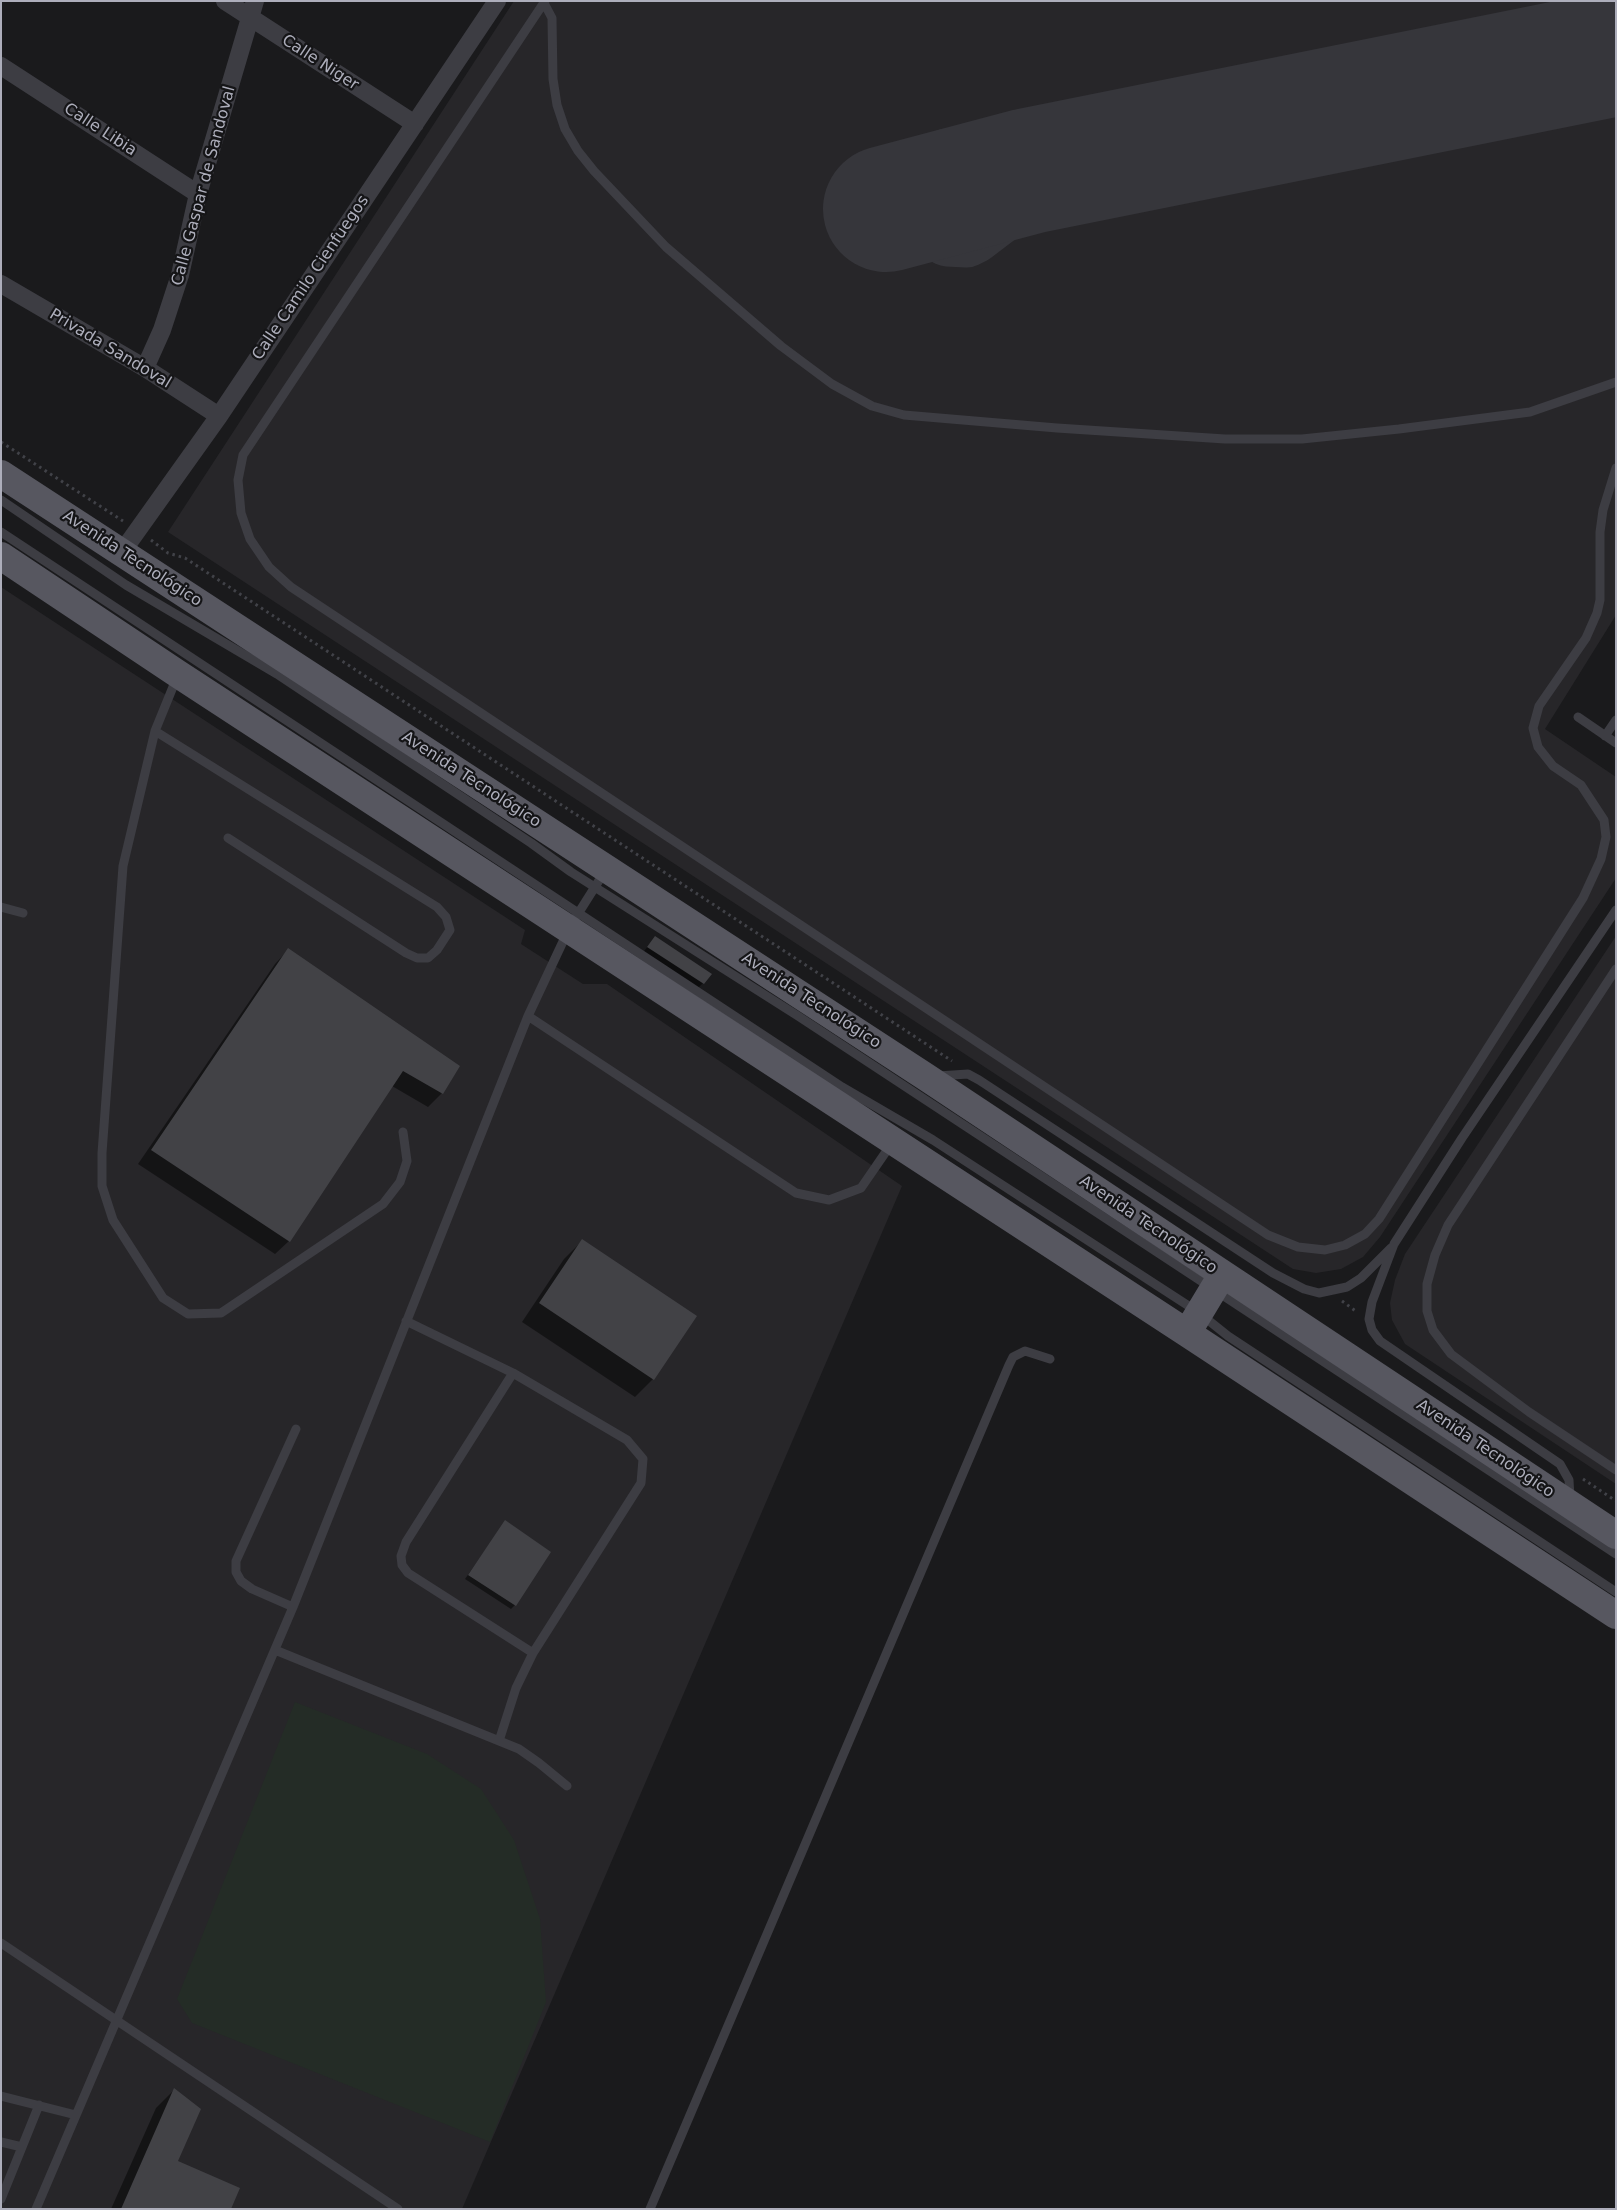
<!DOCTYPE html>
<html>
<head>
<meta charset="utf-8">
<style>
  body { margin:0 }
  #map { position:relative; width:1617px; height:2210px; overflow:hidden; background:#1a1a1c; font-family:"DejaVu Sans",sans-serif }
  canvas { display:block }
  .frame { position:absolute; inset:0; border:2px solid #adaebb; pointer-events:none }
</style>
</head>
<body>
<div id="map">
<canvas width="1617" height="2210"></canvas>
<div class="frame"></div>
</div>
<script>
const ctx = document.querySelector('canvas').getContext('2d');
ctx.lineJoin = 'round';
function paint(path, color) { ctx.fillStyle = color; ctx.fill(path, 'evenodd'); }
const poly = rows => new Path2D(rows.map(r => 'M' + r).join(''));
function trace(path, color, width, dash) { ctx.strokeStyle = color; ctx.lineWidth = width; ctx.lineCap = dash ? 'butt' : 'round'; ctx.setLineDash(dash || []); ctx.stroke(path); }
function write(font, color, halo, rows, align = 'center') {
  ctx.font = font + ' "DejaVu Sans",sans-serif'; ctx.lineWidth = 4.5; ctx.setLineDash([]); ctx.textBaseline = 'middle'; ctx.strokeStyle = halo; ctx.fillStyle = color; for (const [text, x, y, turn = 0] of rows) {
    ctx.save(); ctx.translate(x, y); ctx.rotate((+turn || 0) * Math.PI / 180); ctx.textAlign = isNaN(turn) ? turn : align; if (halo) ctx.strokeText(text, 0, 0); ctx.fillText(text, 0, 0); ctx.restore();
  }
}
const built = poly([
  [514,1,1616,1,1616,615,1545,729,1616,777,1616,878,1380,1237,1363,1257,1341,1269,1316,1273,1293,1269,168,532],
  [1,587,525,930,521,944,583,984,607,984,902,1186,462,2209,1,2209],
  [1616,936,1616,1484,1405,1344,1392,1320,1390,1303,1395,1280,1405,1254]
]);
const green = poly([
  [295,1702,427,1754,481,1789,514,1840,540,1919,546,2002,490,2142,192,2023,177,1999]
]);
const shadow = poly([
  [655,938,703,983,694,992,639,957],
  [288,950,442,1093,428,1107,392,1086,289,1241,275,1254,138,1164,275,964],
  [582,1241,653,1379,635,1397,522,1322,564,1259],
  [505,1522,515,1605,511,1609,465,1579],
  [174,2090,177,2161,230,2209,111,2209,156,2108]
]);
const taxiway = poly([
  [1615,53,1616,53],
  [1029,171,967,153,947,154,930,165,918,182,916,192,918,213,922,222,937,236,947,241,967,242,975,238,1075,162]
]);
const runway = poly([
  [886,209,1029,171,1616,53]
]);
const building = poly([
  [655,936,712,974,704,984,647,947],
  [288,948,460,1066,443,1094,403,1071,290,1242,151,1150],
  [582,1239,697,1316,654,1380,539,1303],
  [505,1520,551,1552,516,1606,468,1575],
  [174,2088,201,2109,178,2161,240,2188,231,2209,121,2209]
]);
const path = poly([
  [1,442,123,521],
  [151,540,168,553,185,558,952,1061],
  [1342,1301,1357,1312],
  [1583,1479,1616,1501]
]);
const service = poly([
  [545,1,243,455,238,480,241,513,250,539,269,567,291,587,1268,1235,1298,1247,1325,1250,1345,1245,1365,1234,1379,1219,1583,898,1601,859,1606,837,1604,820,1581,785,1553,766,1538,747,1533,728,1539,706,1586,638,1597,613,1600,600,1600,532,1603,510,1616,468],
  [544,3,552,18,553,79,557,105,565,129,578,151,594,171,666,247,781,346,832,384,872,406,904,415,1057,428,1225,439,1302,439,1399,429,1530,412,1616,382],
  [1,500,126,585,277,674,531,843,571,872,798,1016,1616,1554],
  [1,532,842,1087,933,1140,1198,1312,1228,1336,1616,1592],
  [177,677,155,731,123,866,102,1153,102,1186,113,1220,163,1298,188,1314,221,1313,383,1204,400,1182,407,1161,403,1132],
  [1578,717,1616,743],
  [155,731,437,907,446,917,450,930,437,950,428,958,417,958,406,953,228,838],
  [1605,736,1616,720],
  [1,907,23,913],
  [576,917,605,871],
  [1616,969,1448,1225,1435,1255,1427,1284,1427,1311,1433,1330,1451,1354,1529,1412,1616,1470],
  [528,1016,796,1193,829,1200,861,1188,892,1143],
  [938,1076,968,1074,979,1080,1273,1273,1304,1289,1319,1293,1347,1287,1361,1278,1391,1248],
  [406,1321,513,1373,406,1542,401,1556,402,1565,408,1573,533,1653,516,1688,499,1741],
  [513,1373,627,1440,643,1459,641,1483,533,1653],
  [1570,1498,1569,1480,1560,1464,1380,1341,1372,1330,1369,1319,1372,1302,1394,1244,1462,1138,1616,910],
  [293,1607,252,1589,241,1581,236,1572,236,1561,296,1429],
  [275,1650,519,1749,539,1763,567,1786],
  [1,1943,398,2209],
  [1,2096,76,2115],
  [1,2142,22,2147],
  [1,2199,39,2105],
  [36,2209,293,1607,528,1016,567,933],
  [650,2209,1009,1365,1013,1357,1025,1351,1050,1359]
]);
const minor = poly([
  [225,1,415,124],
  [1,66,198,194],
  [1,284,145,368,219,416],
  [145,368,162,330,180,275,198,194,255,1],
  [122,552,219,416,497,1]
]);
const primary = poly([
  [1,474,926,1077,1616,1535],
  [1,556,178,674,1187,1333,1616,1615],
  [1187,1333,1222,1275]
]);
const streetNames = [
  ["Calle Niger",320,63,33],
  ["Calle Libia",100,130,33],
  ["Calle Gaspar de Sandoval",204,186,-75],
  ["Calle Camilo Cienfuegos",311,278,-56],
  ["Privada Sandoval",110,349,31],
  ["Avenida Tecnológico",132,559,33],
  ["Avenida Tecnológico",471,780,33],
  ["Avenida Tecnológico",811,1001,33],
  ["Avenida Tecnológico",1148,1225,34],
  ["Avenida Tecnológico",1485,1449,34]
];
paint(built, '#272629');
paint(green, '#242c26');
paint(shadow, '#0007');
trace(taxiway, '#36363b', 51);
trace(runway, '#36363b', 126);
paint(building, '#424246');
trace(path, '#414248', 3, [2.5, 4]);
trace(service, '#3d3d43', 9);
trace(minor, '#3d3d43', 18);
trace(primary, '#575760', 28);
write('16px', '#adaebb', '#151517', streetNames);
</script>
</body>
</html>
